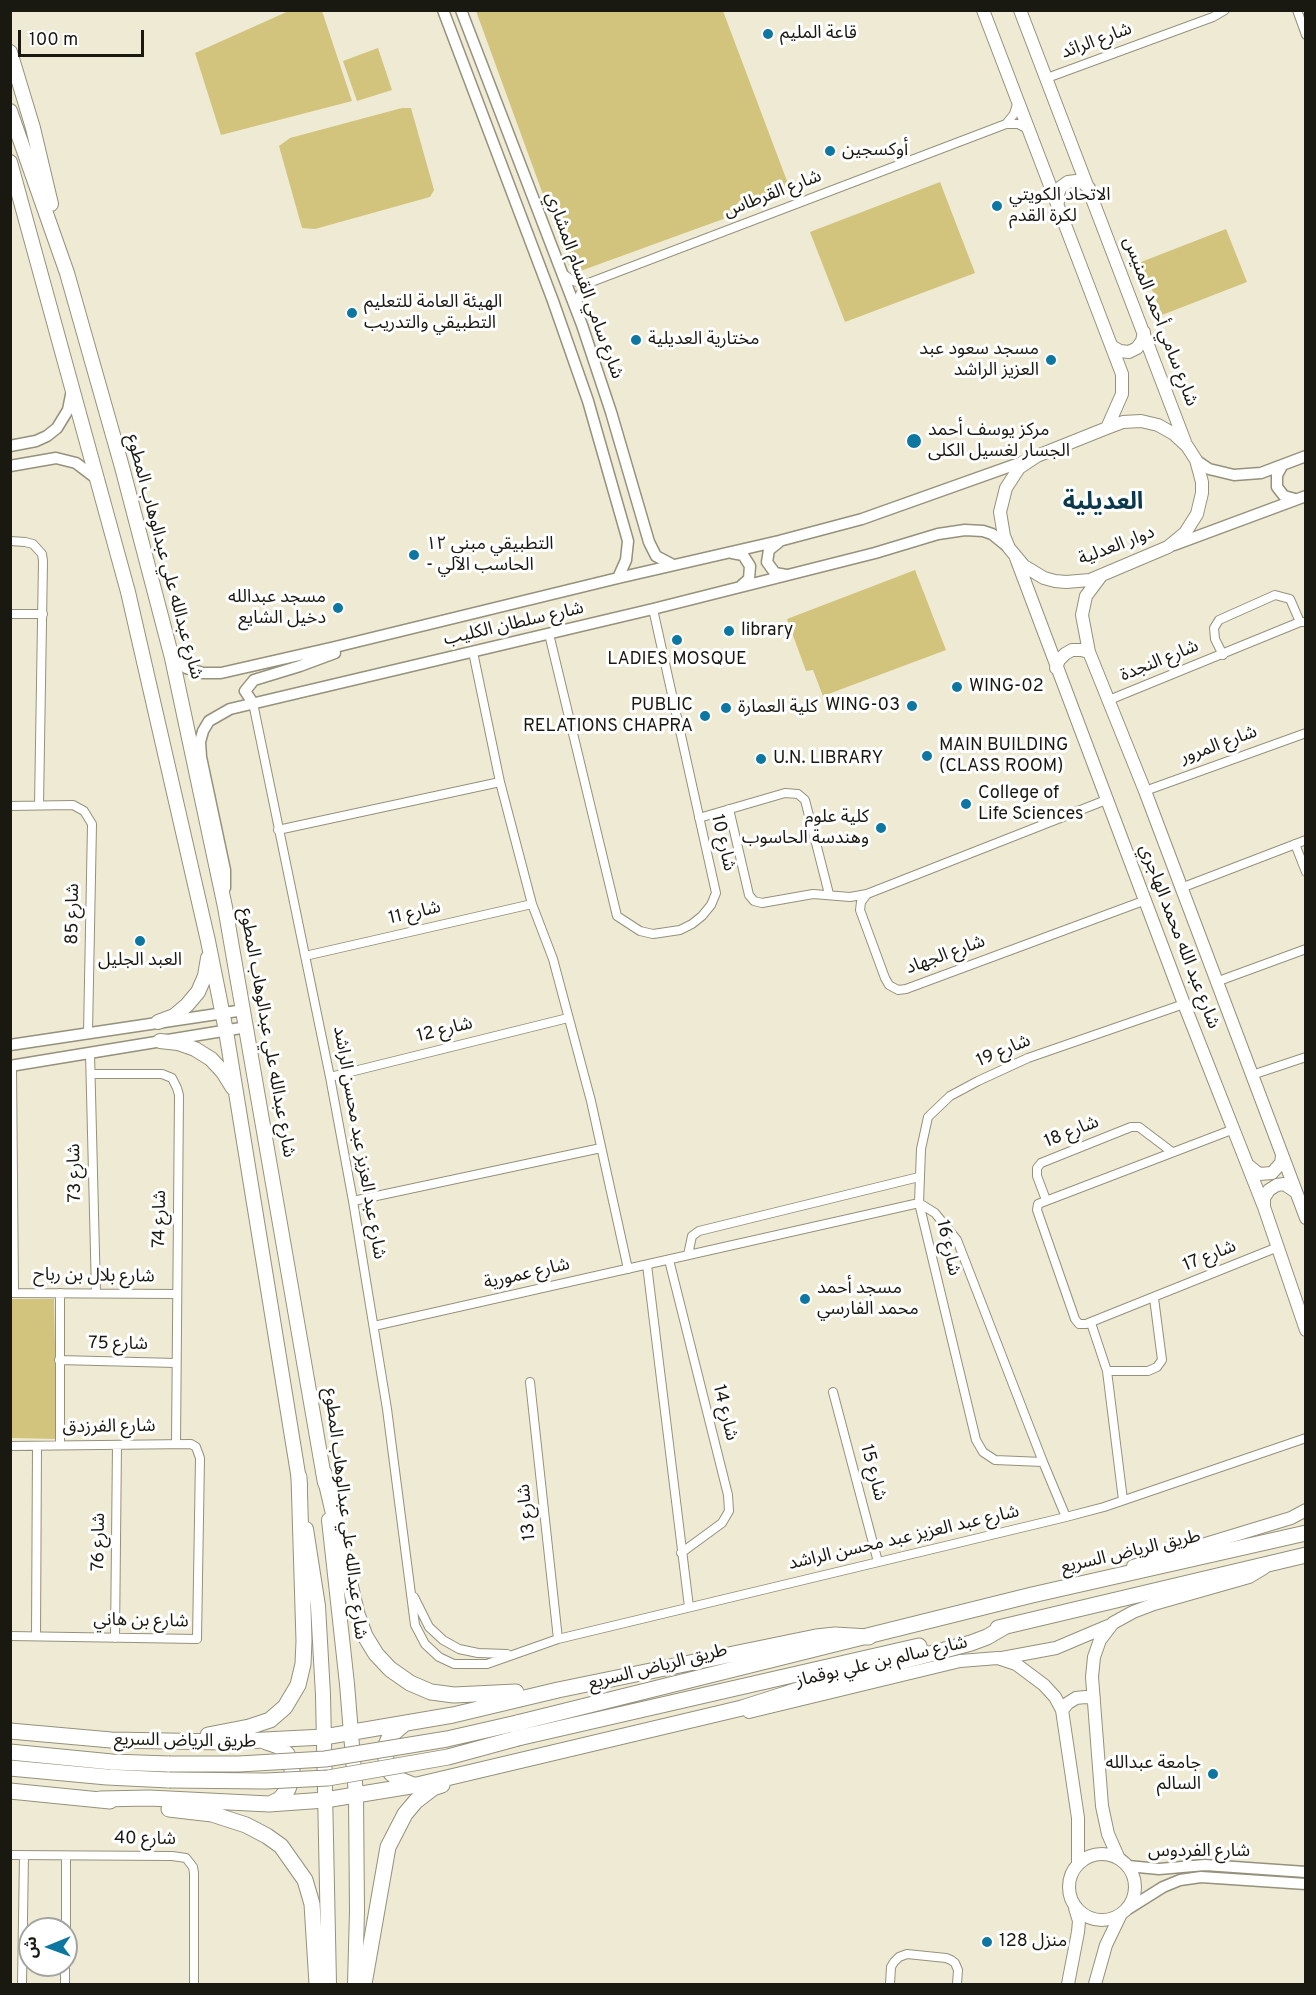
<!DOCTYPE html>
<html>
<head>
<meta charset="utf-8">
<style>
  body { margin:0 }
  #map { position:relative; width:1316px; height:1995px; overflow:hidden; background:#eeead3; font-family:Overpass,"Noto Sans Arabic",sans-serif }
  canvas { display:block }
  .frame { position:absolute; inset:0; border:12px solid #1a1911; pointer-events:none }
  .north { position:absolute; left:18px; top:1917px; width:60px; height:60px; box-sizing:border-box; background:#fff; border:2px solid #a3a3a0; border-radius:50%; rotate:269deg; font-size:16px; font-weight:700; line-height:24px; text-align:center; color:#1a1911 }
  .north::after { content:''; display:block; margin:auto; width:21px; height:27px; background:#0d77a2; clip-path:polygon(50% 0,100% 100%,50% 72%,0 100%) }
  .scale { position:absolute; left:18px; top:30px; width:126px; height:27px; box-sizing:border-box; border:3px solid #1a1911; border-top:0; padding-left:8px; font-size:18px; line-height:21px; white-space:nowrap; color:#1a1911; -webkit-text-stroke:4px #fff; paint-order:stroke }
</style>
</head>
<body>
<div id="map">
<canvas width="1316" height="1995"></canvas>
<div class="frame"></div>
<div class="north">ش</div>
<div class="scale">100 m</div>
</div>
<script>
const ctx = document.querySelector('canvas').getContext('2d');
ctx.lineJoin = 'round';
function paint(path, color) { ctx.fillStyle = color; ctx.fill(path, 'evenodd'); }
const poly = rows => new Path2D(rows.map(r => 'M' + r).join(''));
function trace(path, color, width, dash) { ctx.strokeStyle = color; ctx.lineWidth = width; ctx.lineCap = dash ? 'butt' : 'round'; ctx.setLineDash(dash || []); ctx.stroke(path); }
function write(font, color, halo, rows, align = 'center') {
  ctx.font = font + ' Overpass,"Noto Sans Arabic",sans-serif'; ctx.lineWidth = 6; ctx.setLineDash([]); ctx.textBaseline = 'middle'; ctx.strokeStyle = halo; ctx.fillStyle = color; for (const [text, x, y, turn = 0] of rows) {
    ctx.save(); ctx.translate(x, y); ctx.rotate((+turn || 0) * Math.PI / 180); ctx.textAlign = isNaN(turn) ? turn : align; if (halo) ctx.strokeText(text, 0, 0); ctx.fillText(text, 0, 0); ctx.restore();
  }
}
const green = poly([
  [291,10,322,11,352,101,221,135,195,53],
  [476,11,723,11,790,189,788,193,781,198,572,274],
  [378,48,392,90,357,101,343,61],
  [402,108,411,108,434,190,430,197,315,229,302,228,279,146,290,138],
  [940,182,975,273,845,322,810,232],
  [1226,229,1247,282,1162,315,1141,262],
  [915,570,946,650,823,696,813,670,806,671,787,619],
  [11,1299,54,1299,57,1439,11,1438]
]);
const minor = poly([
  [1297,10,1306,35],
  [1047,78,1213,17,1225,10],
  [1006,124,1014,114,1018,101],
  [562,273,573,281,586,284,1006,124,1018,124,1028,129],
  [577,309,579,296,586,284],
  [10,541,25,542,33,544,42,554,43,561,39,805],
  [10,614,43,614],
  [549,634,617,916,640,931,653,934,680,930,692,924,702,916,711,905,716,893,653,609],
  [473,652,500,782,532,904,553,959,591,1101,628,1269],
  [1223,655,1215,639,1214,628,1219,620,1275,595,1290,599,1300,622],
  [1109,700,1300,622,1306,622],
  [253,703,330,1077,353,1201,387,1409,415,1625,425,1644,439,1657,454,1664,487,1664,558,1639,1066,1517,1104,1507,1306,1438],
  [1145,791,1306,733],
  [10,806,73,805,84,811,92,824,88,1033],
  [729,809,749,895,754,901,762,903,813,894,850,897,867,894,1106,800],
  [699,818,785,793,798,794,805,800,829,894],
  [278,830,500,782],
  [1295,844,1306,872],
  [1181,888,1306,840],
  [867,894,861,902,860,910,885,978,889,985,898,990,906,989,1146,900],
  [305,956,532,904],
  [1216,982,1306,949],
  [90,1053,96,1293],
  [12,1066,14,1293],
  [91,1074,162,1074,172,1078,177,1088,179,1095,176,1444],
  [1252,1075,1306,1057],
  [330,1077,568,1018],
  [1234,1129,1038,1204,1037,1210,1075,1319,1079,1324,1086,1324,1278,1247],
  [1046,1200,1037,1176,1037,1168,1041,1163,1131,1127,1139,1127,1172,1152],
  [353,1201,601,1148],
  [919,1203,935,1213,957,1240,1043,1462,1066,1517],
  [688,1255,692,1236,699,1231,919,1177],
  [669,1260,728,1495,729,1511,722,1523,681,1553],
  [647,1265,689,1607],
  [10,1293,177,1294],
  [60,1293,60,1445],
  [1091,1323,1107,1371,1123,1500],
  [374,1326,919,1203],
  [59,1360,176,1363],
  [1107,1371,1148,1371,1157,1367,1162,1360,1154,1298],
  [530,1382,558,1639],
  [833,1392,878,1562],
  [10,1446,191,1444,196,1447,200,1458,197,1639,10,1636],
  [1043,1462,995,1460,983,1452,976,1440,919,1203,921,1149,928,1117,950,1096,978,1081,1028,1058,1184,1004],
  [414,1597,429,1627,443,1640,459,1649,478,1653,507,1654],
  [36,1636,37,1446],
  [115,1638,117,1445],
  [10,1855,172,1856,186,1858,193,1867,194,1873,194,1984],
  [66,1929,66,1856],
  [22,1984,24,1855],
  [65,1984,65,1965],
  [890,1984,891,1967,894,1962,899,1957,907,1954,946,1958,951,1960,955,1963,958,1970,957,1984]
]);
const tertiary = poly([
  [443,10,553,301,588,401,628,541,626,560,618,578],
  [461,10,582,325,611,412,649,542,656,556,673,565],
  [10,446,36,441,47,436,57,428,68,410,72,390],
  [1196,460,1209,469,1234,475,1261,473,1306,456],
  [10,466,56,458,76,463,97,479],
  [1282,466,1277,475,1277,487,1284,496,1295,499],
  [779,542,769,550,767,562,775,573,786,575],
  [1174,545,1306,496],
  [732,553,743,555,750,566,749,579,742,585],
  [172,658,186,668,203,673,221,673,335,647,618,578,779,541,862,519,1025,461],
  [253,703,245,691,254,680,300,666,335,653],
  [225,888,225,870,201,757,200,742,203,731,209,721,230,709,653,609,875,553,938,534,965,530,983,531,992,534,1008,547],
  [10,1045,244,1010],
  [10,1066,247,1027],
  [1128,1866,1159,1869,1205,1865,1306,1872],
  [1128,1909,1163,1887,1180,1880,1201,1877,1306,1884]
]);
const secondary = poly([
  [983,10,1122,374,1122,394,1107,428],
  [1020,10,1185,442],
  [1058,202,1058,194,1061,187,1068,182,1076,181,1083,183,1089,188],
  [1113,347,1120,351,1129,352,1137,348,1142,341,1144,332],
  [1141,421,1158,425,1174,434,1187,446,1196,460,1202,482,1202,493,1197,514,1185,533,1168,547,1090,580,1066,582,1055,581,1044,578,1024,566,1009,548,1004,536,1000,512,1006,488,1019,468,1037,456,1107,428,1123,422,1141,421],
  [1016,558,1184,1004,1264,1207,1306,1330],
  [1101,576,1086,596,1082,615,1089,652,1145,791,1306,1218],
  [1056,668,1059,660,1065,654,1072,650,1081,650,1089,652],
  [1249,1166,1259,1174,1272,1173,1281,1163,1282,1156],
  [1264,1207,1264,1198,1269,1190,1277,1185,1284,1184,1296,1192],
  [1133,1566,1291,1518,1306,1510],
  [1002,1658,1056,1648,1108,1626],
  [1062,1710,1068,1703,1076,1698,1085,1697,1094,1698],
  [749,1712,960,1661,998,1658,1016,1664,1044,1685,1055,1697,1062,1710,1078,1818,1078,1864],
  '1069 1887a33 33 0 1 1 66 0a33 33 0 1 1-66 0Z',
  [1119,1859,1108,1834,1102,1806,1092,1677,1094,1657,1100,1640,1113,1623,1133,1612,1154,1604,1249,1577,1264,1568],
  [1068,1984,1078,1932,1079,1921,1075,1908],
  [1095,1984,1106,1945,1120,1916]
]);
const primary = poly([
  [10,52,33,128,51,204],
  [10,111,67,273,122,467,172,658,225,907,325,1483],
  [10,162,128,592,208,941,226,1031,300,1486],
  [158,1022,174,1016,187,1005,198,992,205,976,208,958],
  [160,1041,178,1043,195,1049,211,1059,223,1072,233,1088],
  [329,1520,347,1684,356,1795,357,1911,355,1984],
  [306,1529,318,1606,323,1695,329,1984]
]);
const motorway = poly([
  [324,1473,357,1614,365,1636,376,1654,390,1669,410,1683,431,1692,454,1695,516,1692],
  [998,1628,1306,1555],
  [517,1723,1032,1595,1306,1533],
  [403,1725,390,1736,386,1745,385,1754,387,1764,391,1773,398,1779,413,1785],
  [10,1731,111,1740,225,1742,324,1737,453,1715,558,1690,816,1637,835,1635,869,1637],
  [208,1735,249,1727,270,1720,285,1707,298,1685,303,1664,304,1641,299,1477],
  [518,1738,919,1646],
  [266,1742,278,1746,287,1754,292,1766,292,1778,288,1789,280,1799,272,1803],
  [10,1752,112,1762,169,1764],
  [10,1768,107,1777,169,1780],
  [10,1791,110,1801],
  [100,1799,149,1798,269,1804,325,1800,417,1785,742,1708,817,1684,971,1643,987,1637,1006,1626],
  [169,1809,212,1814,246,1825,267,1836,281,1846,305,1880,312,1904,317,1984],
  [364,1984,388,1847,405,1814,416,1801,433,1788,442,1785]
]);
const motorwayBridge = poly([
  [169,1764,239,1764,325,1759,447,1739,517,1723],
  [169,1780,266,1781,328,1778,448,1757,518,1738]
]);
const markers = [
  [768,34,6,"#0d77a2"],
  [830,151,6,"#0d77a2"],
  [997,206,6,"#0d77a2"],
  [352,313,6,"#0d77a2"],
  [636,340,6,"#0d77a2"],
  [1051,360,6,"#0d77a2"],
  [914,441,8,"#0d77a2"],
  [414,555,6,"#0d77a2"],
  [338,608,6,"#0d77a2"],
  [729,631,6,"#0d77a2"],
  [677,640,6,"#0d77a2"],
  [957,687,6,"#0d77a2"],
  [912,706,6,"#0d77a2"],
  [726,708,6,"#0d77a2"],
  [705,716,6,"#0d77a2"],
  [927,756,6,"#0d77a2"],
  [761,759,6,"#0d77a2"],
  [966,804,6,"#0d77a2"],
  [881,828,6,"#0d77a2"],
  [140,941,6,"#0d77a2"],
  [805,1299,6,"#0d77a2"],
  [1213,1774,6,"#0d77a2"],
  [987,1942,6,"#0d77a2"]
];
const poiNames = [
  ["قاعة المليم",780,34],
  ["أوكسجين",842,151],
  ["الاتحاد الكويتي",1009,196],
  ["لكرة القدم",1009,217],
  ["الهيئة العامة للتعليم",364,303],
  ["التطبيقي والتدريب",364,324],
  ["مختارية العديلية",648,340],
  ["مسجد سعود عبد",1039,350,"right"],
  ["العزيز الراشد",1039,371,"right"],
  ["مركز يوسف أحمد",928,431],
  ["الجسار لغسيل الكلى",928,452],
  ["التطبيقي مبنى ١٢",426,545],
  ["- الحاسب الآلي",426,566],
  ["مسجد عبدالله",326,598,"right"],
  ["دخيل الشايع",326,619,"right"],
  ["library",741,631],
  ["LADIES MOSQUE",677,660,"center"],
  ["WING-02",969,687],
  ["PUBLIC",693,706,"right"],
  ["RELATIONS CHAPRA",693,727,"right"],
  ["WING-03",900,706,"right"],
  ["كلية العمارة",738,708],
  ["MAIN BUILDING",939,746],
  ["(CLASS ROOM)",939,767],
  ["U.N. LIBRARY",773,759],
  ["College of",978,794],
  ["Life Sciences",978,815],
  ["كلية علوم",869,818,"right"],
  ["وهندسة الحاسوب",869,839,"right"],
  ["العبد الجليل",140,961,"center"],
  ["مسجد أحمد",817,1289],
  ["محمد الفارسي",817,1310],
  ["جامعة عبدالله",1201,1764,"right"],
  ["السالم",1201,1785,"right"],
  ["منزل 128",999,1942]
];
const streetNames = [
  ["شارع الرائد",1097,42,-20],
  ["شارع القرطاس",773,195,-21],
  ["شارع سامي القسام المشاري",583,286,70],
  ["شارع سامي أحمد المنيس",1159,322,69],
  ["دوار العدلية",1117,547,-21],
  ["شارع عبدالله علي عبدالوهاب المطوع",163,557,75],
  ["شارع سلطان الكليب",514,625,-13],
  ["شارع النجدة",1160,662,-22],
  ["شارع المرور",1219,746,-20],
  ["شارع 10",722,843,77],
  ["شارع 85",74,914,-89],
  ["شارع 11",415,914,-13],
  ["شارع عبد الله محمد الهاجري",1178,937,69],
  ["شارع الجهاد",946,956,-20],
  ["شارع 12",445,1031,-14],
  ["شارع عبدالله علي عبدالوهاب المطوع",266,1033,80],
  ["شارع 19",1004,1052,-23],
  ["شارع 18",1072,1133,-22],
  ["شارع عبد العزيز عبد محسن الراشد",358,1143,80],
  ["شارع 73",76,1173,-91],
  ["شارع 74",161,1219,-89],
  ["شارع 16",947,1248,77],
  ["شارع 17",1210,1257,-22],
  ["شارع عمورية",527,1275,-13],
  ["شارع بلال بن رباح",94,1277,1],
  ["شارع 75",118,1345,1],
  ["شارع 14",724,1413,76],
  ["شارع الفرزدق",109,1428,-1],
  ["شارع 15",872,1473,75],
  ["شارع 13",528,1512,-96],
  ["شارع عبدالله علي عبدالوهاب المطوع",344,1514,83],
  ["شارع عبد العزيز عبد محسن الراشد",904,1539,-13],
  ["شارع 76",100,1542,-89],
  ["طريق الرياض السريع",1131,1553,-13],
  ["شارع بن هاني",141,1622,1],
  ["شارع سالم بن علي بوقماز",882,1663,-13],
  ["طريق الرياض السريع",658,1668,-14],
  ["طريق الرياض السريع",185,1742,1],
  ["شارع 40",145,1840,1],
  ["شارع الفردوس",1199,1852]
];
const districtNames = [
  ["العديلية",1103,504]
];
paint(green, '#d2c47c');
trace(minor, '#95917c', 10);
trace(tertiary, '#95917c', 13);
trace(secondary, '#95917c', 14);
trace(primary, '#95917c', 16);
trace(motorway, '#95917c', 17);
trace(minor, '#fff', 8);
trace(tertiary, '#fff', 10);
trace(secondary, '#fff', 12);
trace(primary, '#fff', 14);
trace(motorway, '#fff', 15);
trace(motorwayBridge, '#95917c', 17, []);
trace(motorwayBridge, '#fff', 15);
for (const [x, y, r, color] of markers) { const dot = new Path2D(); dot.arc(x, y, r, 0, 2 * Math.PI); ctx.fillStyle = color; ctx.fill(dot); trace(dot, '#fff', 2); }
write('18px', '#1a1911', '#fff', poiNames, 'left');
write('18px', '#1a1911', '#fff', streetNames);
write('bold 24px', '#0b384d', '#fff', districtNames);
</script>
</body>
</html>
